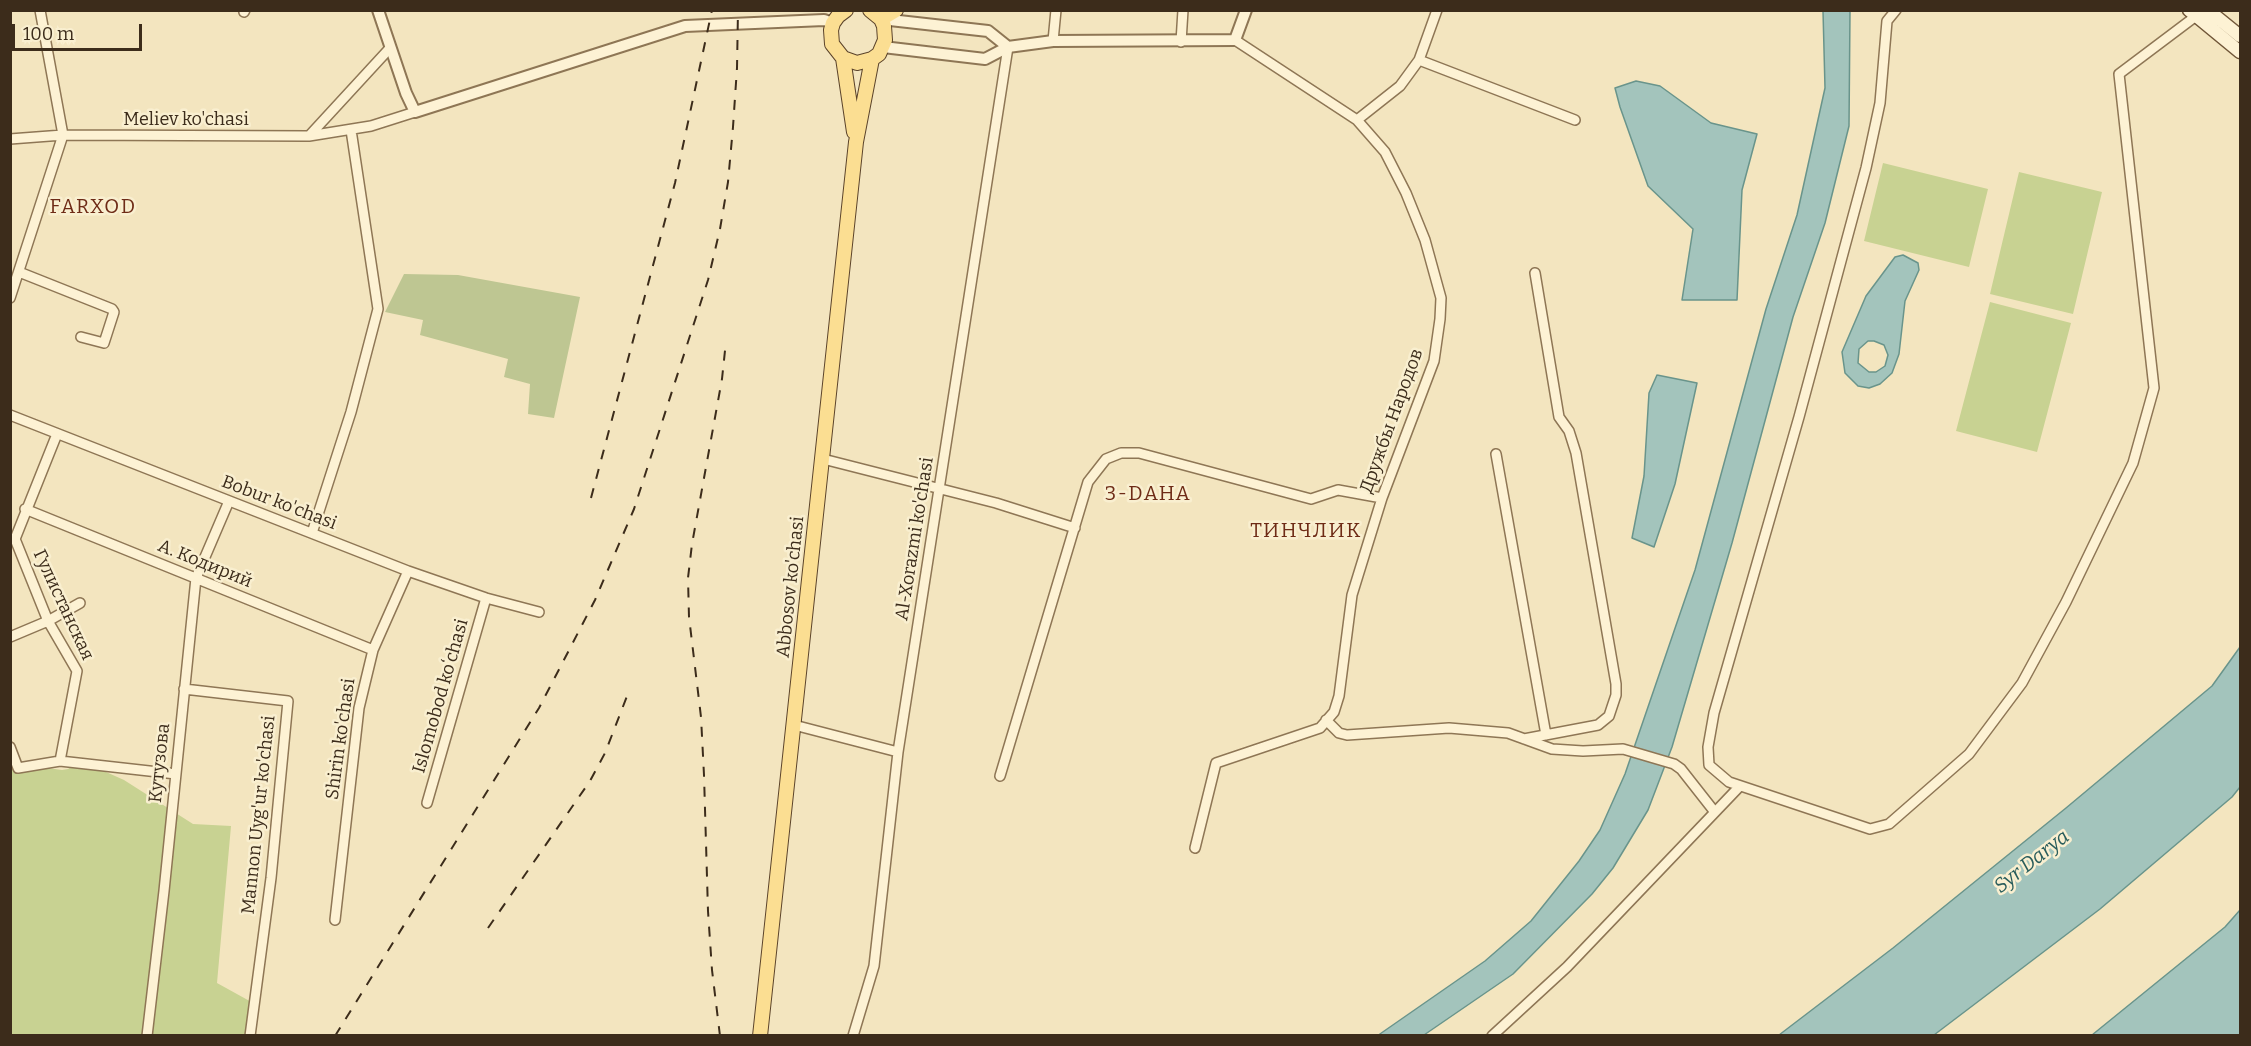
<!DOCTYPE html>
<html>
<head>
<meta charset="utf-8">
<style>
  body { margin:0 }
  #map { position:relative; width:2251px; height:1046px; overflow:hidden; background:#f3e5bf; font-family:Bitter,serif }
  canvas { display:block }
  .frame { position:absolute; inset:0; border:12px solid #3c2c1b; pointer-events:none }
  .scale { position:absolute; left:12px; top:24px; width:130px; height:27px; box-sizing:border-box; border:3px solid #3c2c1b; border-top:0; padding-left:8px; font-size:18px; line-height:21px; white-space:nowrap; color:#3c2c1b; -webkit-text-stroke:4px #f9efd0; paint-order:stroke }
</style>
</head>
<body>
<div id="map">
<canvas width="2251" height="1046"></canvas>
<div class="frame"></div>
<div class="scale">100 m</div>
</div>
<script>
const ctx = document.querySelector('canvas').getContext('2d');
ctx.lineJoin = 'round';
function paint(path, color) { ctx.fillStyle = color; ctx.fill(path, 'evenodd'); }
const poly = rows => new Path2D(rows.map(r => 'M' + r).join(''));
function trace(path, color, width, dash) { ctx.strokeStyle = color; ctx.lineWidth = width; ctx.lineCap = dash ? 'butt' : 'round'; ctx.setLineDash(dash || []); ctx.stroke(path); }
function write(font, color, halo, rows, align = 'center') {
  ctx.font = font + ' Bitter,serif'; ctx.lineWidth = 5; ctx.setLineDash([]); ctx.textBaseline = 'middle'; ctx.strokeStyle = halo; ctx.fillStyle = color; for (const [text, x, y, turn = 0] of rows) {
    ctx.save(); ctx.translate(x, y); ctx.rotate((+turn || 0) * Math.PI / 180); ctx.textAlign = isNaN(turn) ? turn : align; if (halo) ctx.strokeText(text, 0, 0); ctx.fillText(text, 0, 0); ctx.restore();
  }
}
const green = poly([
  [1883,163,1988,189,1969,267,1864,241],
  [2019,172,2102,192,2073,314,1990,294],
  [1990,302,2071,323,2037,452,1956,431],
  [79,760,124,780,193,824,231,826,217,983,255,1004,251,1035,11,1036,11,763,62,770,68,769]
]);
const cemetery = poly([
  [404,274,458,275,580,297,554,418,528,414,530,384,504,377,508,359,420,335,423,320,385,312]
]);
const water = poly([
  [1823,11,1850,11,1849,126,1825,223,1793,317,1732,543,1672,747,1648,810,1613,868,1592,894,1513,974,1424,1035,1377,1036,1485,961,1531,921,1579,861,1600,830,1625,774,1695,570,1766,309,1797,215,1825,88,1823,11],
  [1636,81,1660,86,1711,123,1757,134,1742,190,1737,300,1682,300,1693,229,1648,186,1620,107,1615,88,1636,81],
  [1903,255,1918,263,1919,270,1905,301,1899,354,1892,373,1880,384,1869,388,1858,386,1845,373,1842,352,1866,296,1895,257,1903,255],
  [1868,341,1874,341,1884,345,1888,355,1885,366,1876,372,1869,372,1858,363,1859,349,1868,341],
  [1657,375,1697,383,1675,484,1654,547,1632,538,1644,476,1649,393,1657,375],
  [2240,647,2240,787,2232,797,2100,909,1934,1035,1779,1035,1893,948,2066,808,2212,686,2240,647],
  [2240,910,2240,1035,2092,1035,2225,927,2240,910]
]);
const minor = poly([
  [1896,10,1887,21,1880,103,1866,168,1799,417,1714,713,1708,747,1709,765,1729,782,1870,829,1889,824,1969,754,2022,683,2066,602,2133,463,2154,388,2119,74,2204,10],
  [244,12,245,10],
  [1053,41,1056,10],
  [1181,42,1183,10],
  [1419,60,1575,120],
  [1357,120,1400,86,1419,60,1437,10],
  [309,136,371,126,415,112],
  [10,139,63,135,309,136,390,48],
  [19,272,112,309,114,312,104,343,81,337],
  [10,298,63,135,40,10],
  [10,415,408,571,486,598,539,612],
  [57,434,15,539,48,621,77,671,60,761],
  [1496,454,1546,735],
  [823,459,996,503,1075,528],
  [25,509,373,650],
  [312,533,351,412,378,309,351,130],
  [10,637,48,621,80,603],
  [184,689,288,701,271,878,250,1036],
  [1326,720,1339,733,1347,735,1449,728,1508,733,1552,749,1583,751,1623,749,1674,764,1681,769,1714,811],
  [794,725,898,752],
  [1524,739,1598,725,1609,716,1616,695,1616,684,1576,453,1569,431,1559,417,1535,273],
  [10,747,18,768,60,761,176,774],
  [1000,776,1088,482,1106,459,1121,453,1139,453,1311,499,1338,490,1382,498],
  [427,803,486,598],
  [1195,848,1216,763,1320,728,1334,712,1339,696,1352,595,1382,498,1434,361,1440,319,1441,298,1425,240,1406,193,1385,152,1357,120,1235,40],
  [335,920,359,708,373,650,408,571],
  [147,1036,164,891,196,578,229,501],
  [853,1036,874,966,898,752,1008,47],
  [1492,1036,1567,967,1740,786]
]);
const tertiary = poly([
  [378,10,406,93,415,112,685,26,824,20,833,23],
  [881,19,988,31,1008,47],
  [883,47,985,59,1008,47,1053,41,1235,40,1246,10]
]);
const secondary = poly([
  [2189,10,2240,52],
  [2208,10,2240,36]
]);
const primary = poly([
  [846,10,838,16,833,23,831,30,832,44,843,58,857,63,872,59,879,54,885,40,884,26,881,19,870,10],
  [881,19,896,10],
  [843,58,854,132],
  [760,1036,856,142,872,59]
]);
const rail = poly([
  [591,498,675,183,712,10],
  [488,928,590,781,605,753,629,691],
  [335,1036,539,708,595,600,634,509,708,280,720,229,728,182,733,127,737,68,738,10],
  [720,1036,712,970,708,911,704,775,701,717,689,617,688,578,692,544,722,379,726,341]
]);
const streetNames = [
  ["Meliev ko'chasi",186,120],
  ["Дружбы Народов",1392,421,-70],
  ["Bobur ko'chasi",279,503,21],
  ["Al-Xorazmi ko'chasi",915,539,-81],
  ["А. Кодирий",205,564,22],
  ["Abbosov ko'chasi",791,587,-84],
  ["Гулистанская",63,605,65],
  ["Islomobod koʻchasi",441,696,-74],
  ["Shirin ko'chasi",341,739,-82],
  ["Кутузова",160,763,-84],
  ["Mannon Uyg'ur ko'chasi",259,815,-84]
];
const neighbourhoodNames = [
  ["FARXOD",93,207],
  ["3-DAHA",1148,494],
  ["ТИНЧЛИК",1306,531]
];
const waterNames = [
  ["Syr Darya",2032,862,-38]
];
paint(green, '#c8d292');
paint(cemetery, '#bec692');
paint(water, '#a3c4bc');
trace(water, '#69948b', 1.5);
trace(minor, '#8e7655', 12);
trace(tertiary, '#8e7655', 14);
trace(secondary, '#705638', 15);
trace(primary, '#5b432a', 16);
trace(minor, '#fdf2d4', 9);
trace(tertiary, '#fdf2d4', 10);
trace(secondary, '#fdf2d4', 12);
trace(primary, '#fbde92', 14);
trace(rail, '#3c2c1b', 2, [10, 10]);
write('18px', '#3c2c1b', '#f9efd0', streetNames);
ctx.letterSpacing = '1.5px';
write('20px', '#6e2b16', '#f9efd0', neighbourhoodNames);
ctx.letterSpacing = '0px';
write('italic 20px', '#295d5c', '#f9efd0', waterNames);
</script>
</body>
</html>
